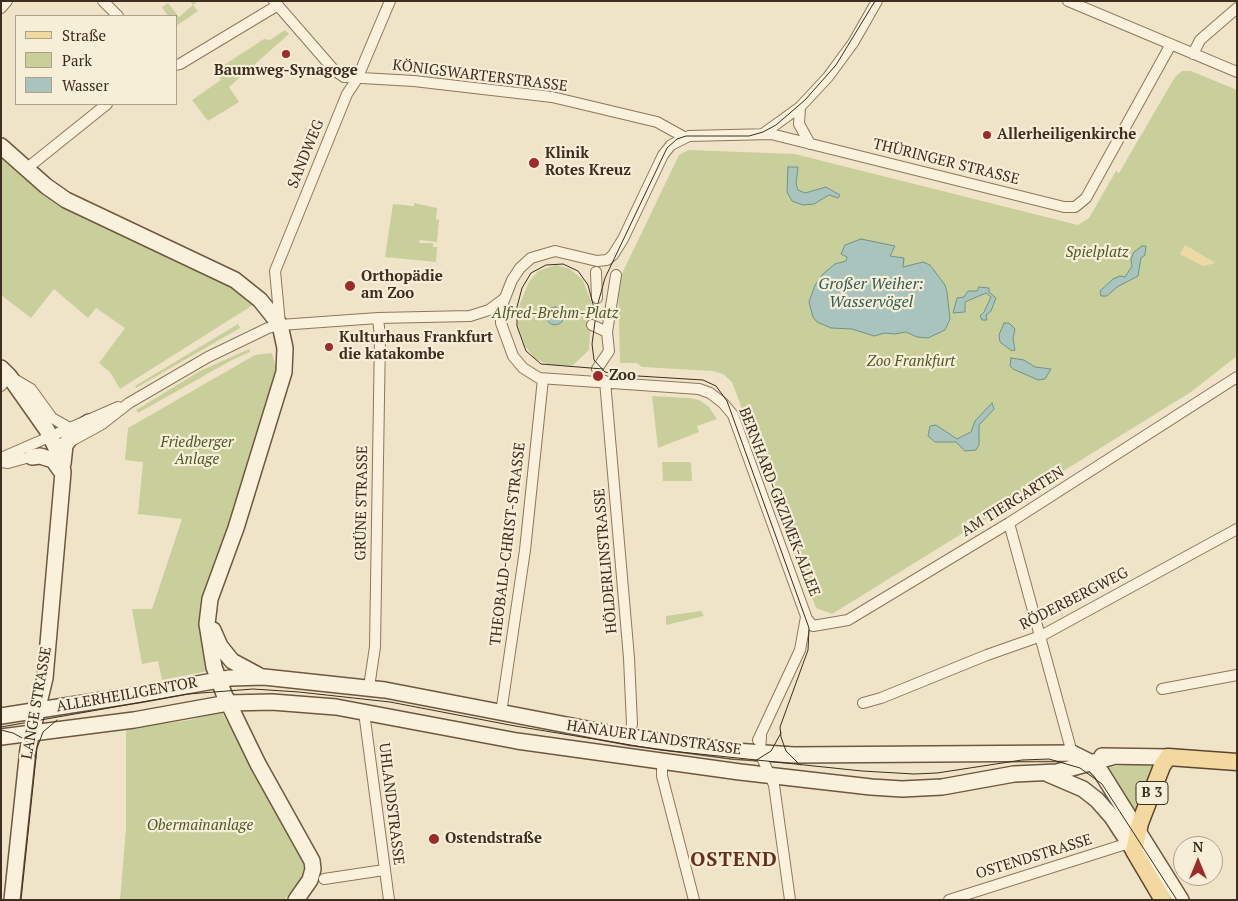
<!DOCTYPE html>
<html>
<head>
<meta charset="utf-8">
<style>
  body { margin:0 }
  #map { position:relative; width:1238px; height:901px; overflow:hidden; background:#f0e4c8; font-family:"PT Serif",serif }
  canvas { display:block }
  .frame { position:absolute; inset:0; border:2px solid #3d2e20; pointer-events:none }
  .legend { position:absolute; left:15px; top:15px; width:162px; height:90px; box-sizing:border-box; background:#f7eed8; border:1px solid #ada18e; margin:0; padding:6px 9px; list-style:none; font-size:15px; color:#3d2e20 }
  .legend li { display:flex; align-items:center; gap:10px; height:25px }
  .legend b { width:25px; border:1px solid #ada18e }
  .north { position:absolute; left:1173px; top:836px; width:50px; height:50px; box-sizing:border-box; background:#f7eed8; border:1px solid #ada18e; border-radius:50%; rotate:0deg; font-size:14px; font-weight:700; line-height:20px; text-align:center; color:#3d2e20 }
  .north::after { content:''; display:block; margin:auto; width:18px; height:22px; background:#9e2a2b; clip-path:polygon(50% 0,100% 100%,50% 72%,0 100%) }
</style>
</head>
<body>
<div id="map">
<canvas width="1238" height="901"></canvas>
<div class="frame"></div>
<ul class="legend">
<li><b style="height:6px;background:#f3d9a0"></b>Straße</li>
<li><b style="height:14px;background:#c9cf9b"></b>Park</li>
<li><b style="height:14px;background:#a9c4bc"></b>Wasser</li>
</ul>
<div class="north">N</div>
</div>
<script>
const ctx = document.querySelector('canvas').getContext('2d');
ctx.lineJoin = 'round';
function paint(path, color) { ctx.fillStyle = color; ctx.fill(path, 'evenodd'); }
const poly = rows => new Path2D(rows.map(r => 'M' + r).join(''));
function trace(path, color, width, dash) { ctx.strokeStyle = color; ctx.lineWidth = width; ctx.lineCap = dash ? 'butt' : 'round'; ctx.setLineDash(dash || []); ctx.stroke(path); }
function write(font, color, halo, rows, align = 'center') {
  ctx.font = font + ' "PT Serif",serif'; ctx.lineWidth = 4.5; ctx.setLineDash([]); ctx.textBaseline = 'middle'; ctx.strokeStyle = halo; ctx.fillStyle = color; for (const [text, x, y, turn = 0] of rows) {
    ctx.save(); ctx.translate(x, y); ctx.rotate((+turn || 0) * Math.PI / 180); ctx.textAlign = isNaN(turn) ? turn : align; if (halo) ctx.strokeText(text, 0, 0); ctx.fillText(text, 0, 0); ctx.restore();
  }
}
const green = poly([
  [190,1,198,1,193,5,198,11,176,26,176,16,168,16,162,7,168,3,179,17,193,5],
  [285,30,289,34,229,87,239,102,208,121,192,100,221,80,215,71,264,39,270,40],
  [1182,71,1191,71,1237,90,1237,356,1191,392,832,614,816,608,732,382,723,374,713,371,642,367,637,363,620,363,618,282,679,155,688,150,795,154,1078,225,1089,218,1116,171,1119,173,1175,77],
  [1,158,47,197,69,210,223,284,225,281,246,296,253,305,120,389,110,372,99,363,125,328,96,308,88,318,54,289,31,318,1,295],
  [414,203,437,208,436,220,439,219,437,242,420,240,419,243,433,243,433,247,437,247,436,262,385,257,393,204,414,206],
  [556,265,570,269,583,280,592,304,589,350,572,366,550,365,535,359,525,346,518,326,519,306,529,282,538,271],
  [238,324,240,328,136,388,135,386],
  [249,349,250,352,232,360,138,413,136,410,200,371],
  [272,353,278,375,252,461,216,564,208,671,162,680,158,661,142,664,132,609,152,609,182,519,138,514,143,462,125,460,128,428,255,355],
  [652,396,689,398,699,400,709,407,717,419,697,426,699,432,658,448],
  [662,462,691,462,692,481,663,481],
  [701,611,704,616,666,625,666,616],
  [218,712,222,713,298,847,305,862,305,874,284,900,120,900,126,829,126,729,190,720],
  [1132,764,1156,765,1134,819,1105,768]
]);
const sand = poly([
  [1185,245,1216,263,1203,266,1180,254]
]);
const water = poly([
  [788,167,798,167,796,184,798,190,805,193,826,187,840,195,838,198,829,195,814,204,803,205,792,201,787,192,788,167],
  [861,239,895,246,890,256,904,258,903,267,923,262,930,265,945,285,947,292,950,319,945,330,928,338,917,337,906,332,894,334,885,333,874,336,852,329,831,328,817,322,813,317,809,302,815,285,823,274,835,264,846,261,847,257,841,254,845,245,861,239],
  [1142,246,1146,246,1145,255,1141,258,1138,276,1117,287,1107,296,1101,296,1100,291,1113,279,1120,276,1125,277,1132,266,1131,259,1134,252,1142,246],
  [979,287,989,288,989,292,996,298,991,311,986,315,987,320,982,320,980,316,984,312,991,297,986,293,965,302,965,312,953,313,957,298,964,297,968,291,977,291,979,287],
  '546 316a9 9 0 1 1 18 0a9 9 0 1 1-18 0Z',
  [1004,323,1009,323,1015,329,1013,338,1015,350,1012,351,1000,342,999,335,1004,323],
  [1011,358,1024,360,1035,367,1051,369,1045,379,1038,380,1013,369,1010,366,1011,358],
  [992,403,994,409,979,425,979,445,976,450,965,451,956,442,935,442,928,436,930,426,936,425,957,439,971,432,975,421,992,403]
]);
const street = poly([
  [103,1,118,16],
  [274,1,334,70,344,77,414,81,552,97,657,122,684,137],
  [1068,1,1237,72],
  [1,8,7,1],
  [1170,46,1086,198,1075,207,1064,207,771,134,689,136,671,145,663,155,623,239,613,255,607,260,597,261,555,251,531,258,520,268,512,280,501,308,501,323,513,356,523,368,539,378,699,389,710,393,723,403,733,415,807,619,813,626,848,620,1009,523,1237,377],
  [1193,54,1200,40,1237,8],
  [176,65,180,64,278,5],
  [800,107,799,124,810,144],
  [764,133,800,107,828,77,853,43,877,1],
  [26,169,107,104],
  [596,272,597,298],
  [280,324,275,271,347,94,357,79,390,1],
  [592,325,607,332],
  [597,369,609,351,607,332,616,275],
  [605,381,629,658,632,724,629,737],
  [1,386,9,376,31,389,52,418,73,430],
  [73,440,102,424,129,403,208,357,268,328,280,325,378,318,470,316,489,310,505,298],
  [1,458,118,407],
  [1,462,8,463,37,455],
  [1009,523,1072,753],
  [369,687,375,647,380,337,378,318],
  [1162,689,1237,675],
  [863,703,881,698,987,655,1041,636,1237,529],
  [364,712,389,900],
  [501,713,525,550,543,379],
  [761,736,760,753,774,785,790,900],
  [758,740,800,650,806,617],
  [662,761,662,776,694,900],
  [324,879,384,870],
  [949,900,1129,843]
]);
const secondary = poly([
  [1,146,46,186,66,200,235,280,260,300,280,325,285,348,284,372,236,528,210,599,207,624,214,667,224,694,258,764,312,861,313,869,310,880,296,900],
  [1,368,9,376,47,430,60,456,63,472,45,678,28,749,12,900],
  [32,457,40,456,53,460,61,471],
  [63,464,65,445,76,431,89,422],
  [213,630,220,646,232,661,258,675],
  [1,716,141,694,230,678,264,677,385,690,629,737,734,751,794,755,1072,753,1092,763,1101,772,1181,900],
  [1,737,134,720,228,703,272,702,336,707,517,741,740,772,871,787,902,789,942,787,1014,774,1057,772,1112,757],
  [1102,756,1168,757],
  [1048,774,1083,789,1097,800,1112,817,1134,851]
]);
const primary = poly([
  [1163,900,1134,851,1140,823,1162,766,1168,757,1237,762]
]);
const tram = poly([
  [594,308,588,285,578,271,563,264,546,265,531,273,522,288,517,307,517,326,526,351,541,364,603,369],
  [1,727,188,694,253,689,299,692,390,702,515,726,661,750,862,771,914,774,937,773,1022,760,1049,759,1080,768,1102,784,1177,900],
  [1,730,13,733,26,740,36,758],
  [755,761,771,751,781,733],
  [800,765,786,751,781,737,780,727,808,650,809,628,727,401,716,386,703,380,622,375,605,372,594,360,592,344,597,307,605,278,667,148,677,139,686,136,749,136,763,132,776,125,805,100,836,65,875,1],
  [21,900,37,748,43,732,57,720]
]);
const markers = [
  [286,54,5,"#9e2a2b"],
  [987,135,5,"#9e2a2b"],
  [534,163,6,"#9e2a2b"],
  [350,286,6,"#9e2a2b"],
  [329,347,5,"#9e2a2b"],
  [598,376,6,"#9e2a2b"],
  [434,839,6,"#9e2a2b"]
];
const shields = [
  [1152,793,32]
];
const shieldNames = [
  ["B 3",1152,793]
];
const poiNames = [
  ["Baumweg-Synagoge",286,71,"center"],
  ["Allerheiligenkirche",997,135],
  ["Klinik",545,154],
  ["Rotes Kreuz",545,171],
  ["Orthopädie",361,277],
  ["am Zoo",361,294],
  ["Kulturhaus Frankfurt",339,338],
  ["die katakombe",339,355],
  ["Zoo",609,376],
  ["Ostendstraße",445,839]
];
const streetNames = [
  ["KÖNIGSWARTERSTRASSE",480,76,7],
  ["SANDWEG",306,154,-68],
  ["THÜRINGER STRASSE",946,162,14],
  ["BERNHARD-GRZIMEK-ALLEE",779,502,69],
  ["AM TIERGARTEN",1013,502,-32],
  ["GRÜNE STRASSE",362,503,-89],
  ["THEOBALD-CHRIST-STRASSE",508,544,-83],
  ["HÖLDERLINSTRASSE",606,561,-95],
  ["RÖDERBERGWEG",1074,599,-27],
  ["ALLERHEILIGENTOR",127,695,-10],
  ["LANGE STRASSE",37,703,-80],
  ["HANAUER LANDSTRASSE",654,738,8],
  ["UHLANDSTRASSE",391,804,83],
  ["OSTENDSTRASSE",1034,857,-17]
];
const parkNames = [
  ["Spielplatz",1097,253],
  ["Alfred-Brehm-Platz",555,314],
  ["Zoo Frankfurt",911,362],
  ["Friedberger",197,443],
  ["Anlage",197,460],
  ["Obermainanlage",200,826]
];
const waterNames = [
  ["Großer Weiher:",871,284],
  ["Wasservögel",871,302]
];
const districtNames = [
  ["OSTEND",734,860]
];
paint(green, '#c9cf9b');
paint(sand, '#ecd9a5');
paint(water, '#a9c4bc');
trace(water, '#6f938a', 1);
trace(street, '#8d765c', 12);
trace(secondary, '#6f573f', 18);
trace(primary, '#5b4430', 19);
trace(street, '#faf1dc', 10);
trace(secondary, '#faf1dc', 15);
trace(primary, '#f3d9a0', 16);
trace(tram, '#3d2e20', 1);
for (const [x, y, r, color] of markers) { const dot = new Path2D(); dot.arc(x, y, r, 0, 2 * Math.PI); ctx.fillStyle = color; ctx.fill(dot); trace(dot, '#f7eed8', 2); }
for (const [x, y, w] of shields) { const box = new Path2D(); box.roundRect(x - w / 2, y - 11.5, w, 23, 4); ctx.fillStyle = '#f7eed8'; ctx.fill(box); trace(box, '#3d2e20', 1); }
write('bold 14px', '#3d2e20', null, shieldNames);
write('bold 15px', '#3d2e20', '#f7eed8', poiNames, 'left');
write('15px', '#3d2e20', '#f7eed8', streetNames);
write('italic 15px', '#4d5a26', '#f7eed8', parkNames);
write('italic 16px', '#2f5d5a', '#f7eed8', waterNames);
ctx.letterSpacing = '1px';
write('bold 20px', '#6b2e1e', '#f7eed8', districtNames);
ctx.letterSpacing = '0px';
</script>
</body>
</html>
